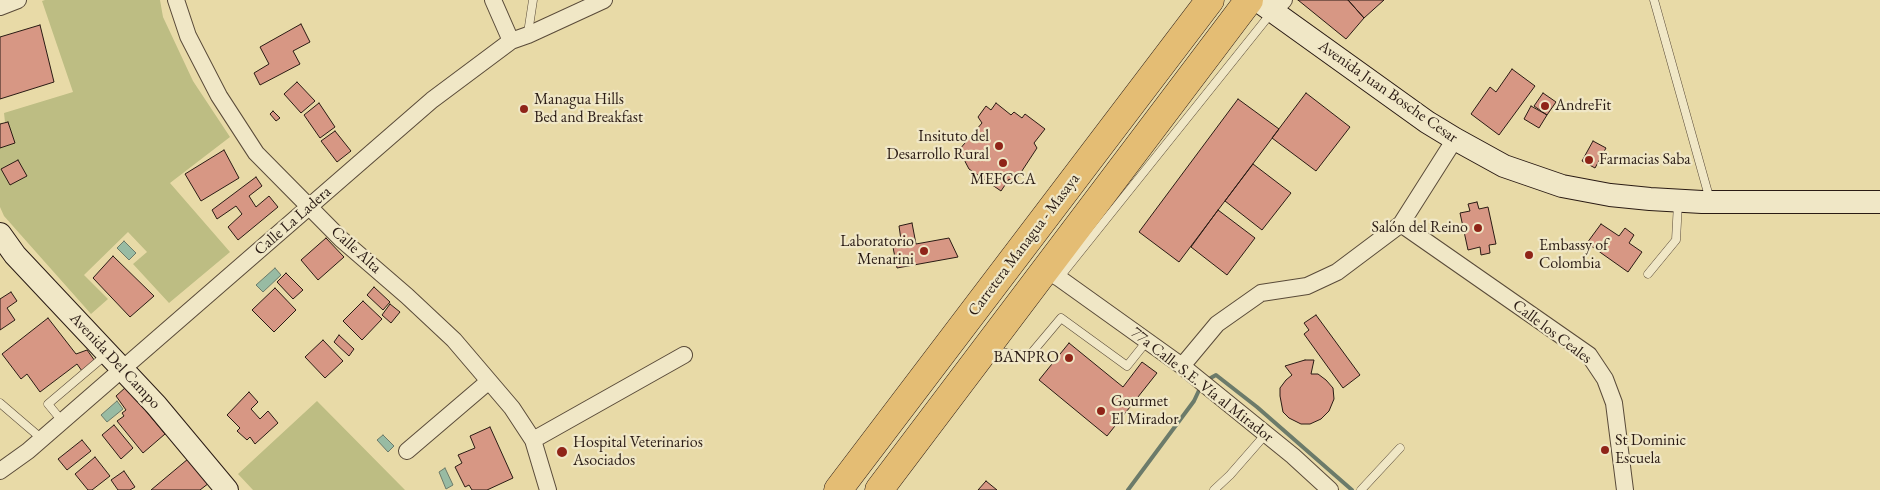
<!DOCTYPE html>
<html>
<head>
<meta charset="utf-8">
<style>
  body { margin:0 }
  canvas { display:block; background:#e8daa7 }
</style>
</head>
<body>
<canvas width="1880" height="490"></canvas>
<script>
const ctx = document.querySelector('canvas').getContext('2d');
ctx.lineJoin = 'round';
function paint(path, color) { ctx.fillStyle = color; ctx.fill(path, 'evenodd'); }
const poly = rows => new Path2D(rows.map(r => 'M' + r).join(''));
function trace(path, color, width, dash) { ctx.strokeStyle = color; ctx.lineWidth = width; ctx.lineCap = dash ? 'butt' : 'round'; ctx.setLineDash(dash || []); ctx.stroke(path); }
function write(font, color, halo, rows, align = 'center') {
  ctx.font = font + ' "EB Garamond",serif'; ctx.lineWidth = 4.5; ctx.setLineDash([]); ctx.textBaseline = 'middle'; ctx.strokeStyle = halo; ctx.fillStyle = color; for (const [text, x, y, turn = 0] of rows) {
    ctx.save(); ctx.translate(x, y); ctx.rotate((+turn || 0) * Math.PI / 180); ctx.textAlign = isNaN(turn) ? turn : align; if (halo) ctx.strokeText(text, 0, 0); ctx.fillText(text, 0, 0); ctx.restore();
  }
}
const green = poly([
  [45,0,160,0,163,17,193,81,230,137,170,183,230,252,169,303,133,264,147,252,128,232,84,275,108,299,91,314,4,216,0,207,0,134,6,131,4,113,73,92,42,1],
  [317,401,405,490,253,490,238,474]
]);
const water = poly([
  [124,241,136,253,129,260,117,248,124,241],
  [275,268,281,275,263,292,256,285,275,268],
  [117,401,123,409,107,422,101,415,117,401],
  [383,435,394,446,388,452,377,440,383,435],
  [445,468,453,485,446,489,439,472,445,468]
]);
const stream = poly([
  [1207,380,1216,375,1257,407,1352,490],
  [1128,490,1194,401,1201,386]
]);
const building = poly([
  [1298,0,1348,0,1364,18,1346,39,1298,0],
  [1348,0,1384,0,1364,18,1348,0],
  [301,24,310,42,293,51,300,64,260,85,254,73,269,64,260,47,301,24],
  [40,25,54,82,0,99,0,37,40,25],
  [1512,69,1535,86,1499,135,1471,114,1490,87,1496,92,1512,69],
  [297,82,315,101,301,113,284,94,297,82],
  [1306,93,1350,127,1316,171,1272,138,1306,93],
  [1543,93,1556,102,1547,115,1534,106,1543,93],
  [1238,99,1279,129,1179,262,1139,232,1238,99],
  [319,103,335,127,320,138,304,115,319,103],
  [996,103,1011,115,1014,112,1022,118,1025,114,1045,129,1034,143,1037,148,1014,183,1009,179,1001,191,969,169,959,150,982,123,978,117,986,106,991,110,996,103],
  [1531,106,1547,115,1539,128,1524,119,1531,106],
  [273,111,280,118,276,121,270,114,273,111],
  [8,122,15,143,0,148,0,124,8,122],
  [335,131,351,151,337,162,321,141,335,131],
  [1593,141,1606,148,1595,168,1582,161,1593,141],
  [224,150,239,178,201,201,185,174,224,150],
  [18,160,27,176,10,185,1,169,18,160],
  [1253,164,1291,193,1262,230,1225,201,1253,164],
  [256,177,262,186,249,196,256,207,269,196,278,207,238,240,228,227,242,214,236,206,217,219,212,210,256,177],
  [1477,202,1479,209,1488,207,1496,244,1489,245,1490,253,1481,255,1480,247,1468,250,1460,213,1470,211,1468,204,1477,202],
  [1218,210,1255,238,1227,275,1191,247,1218,210],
  [912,223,916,244,949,238,958,257,897,268,892,242,901,240,899,226,912,223],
  [1601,224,1619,236,1625,228,1634,235,1629,243,1642,252,1628,272,1587,243,1601,224],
  [326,238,344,257,318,280,301,260,326,238],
  [113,256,154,296,130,317,93,278,113,256],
  [286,273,303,290,293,299,277,282,286,273],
  [374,287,390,302,383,310,367,295,374,287],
  [275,288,296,310,274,332,252,310,275,288],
  [11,292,17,301,7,308,15,320,0,330,0,299,11,292],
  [363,301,382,319,362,340,343,321,363,301],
  [390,304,400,312,391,323,382,315,390,304],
  [1316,315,1360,375,1343,388,1304,334,1309,330,1304,323,1316,315],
  [48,318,76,354,87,350,95,361,82,371,77,364,40,392,27,374,21,379,2,354,48,318],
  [339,335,354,349,349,356,334,342,339,335],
  [323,340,343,361,325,378,305,357,323,340],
  [1069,343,1123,387,1142,362,1157,373,1107,436,1039,380,1069,343],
  [1305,360,1314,360,1311,374,1318,374,1326,380,1333,388,1334,399,1329,411,1321,419,1310,424,1301,424,1289,418,1283,412,1280,396,1280,388,1286,380,1292,375,1285,366,1305,360],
  [126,387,165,434,143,453,117,421,124,416,122,413,126,410,116,396,126,387],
  [249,392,258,402,251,409,260,419,268,411,278,423,255,444,250,437,247,440,237,431,240,428,227,415,249,392],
  [114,425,133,448,121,459,102,435,114,425],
  [490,427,513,478,487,490,472,490,469,485,465,487,455,467,462,463,458,455,475,448,470,436,490,427],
  [82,440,91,451,67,470,58,459,82,440],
  [95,457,110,476,92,490,88,490,75,474,95,457],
  [188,459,209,483,200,490,151,490,188,459],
  [124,471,135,487,130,490,118,490,111,480,124,471],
  [986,481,997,490,978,490,986,481]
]);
const lane = poly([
  [1654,0,1710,200],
  [528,33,533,0],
  [1648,274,1676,240,1678,203],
  [1059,278,1272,12],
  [992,351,1029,356,1061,318,1127,366,1147,341],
  [0,403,42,439],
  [62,421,48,404,107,354],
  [1214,490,1230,475,1265,435],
  [1361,490,1400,448]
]);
const street = poly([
  [176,0,188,36,219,96,256,153,341,239,407,296,454,340,512,408,533,440,548,490],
  [493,0,511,41],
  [0,7,18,0],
  [1273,11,1284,0],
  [1401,224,1589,355,1605,379,1614,403,1625,490],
  [1045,270,1059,278,1182,366,1293,456,1330,490],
  [1182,366,1217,324,1261,293,1307,286,1337,272,1401,224,1455,139],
  [533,440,684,355],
  [407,451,489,381],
  [0,471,28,451,432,100,511,41,528,35,604,0]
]);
const secondary = poly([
  [1257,0,1427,122,1455,139,1504,166,1562,186,1610,195,1650,199,1702,202,1880,202],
  [0,234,15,255,156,405,227,490]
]);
const highway = poly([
  [838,490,1210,0],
  [879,490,1249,0]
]);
const markers = [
  [1545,106,5,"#8f2418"],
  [524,109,5,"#8f2418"],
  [999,146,5,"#8f2418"],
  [1589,160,5,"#8f2418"],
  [1003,163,5,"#8f2418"],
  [1478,228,5,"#8f2418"],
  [924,251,5,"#8f2418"],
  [1529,255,5,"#8f2418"],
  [1069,358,5,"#8f2418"],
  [1101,411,5,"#8f2418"],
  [1605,450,5,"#8f2418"],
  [562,452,6,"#8f2418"]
];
const streetNames = [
  ["Avenida Juan Bosche Cesar",1388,92,35],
  ["Calle La Ladera",293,221,-41],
  ["Carretera Managua - Masaya",1024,245,-53],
  ["Calle Alta",356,250,42],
  ["Calle los Ceales",1552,332,37],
  ["Avenida Del Campo",115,361,47],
  ["77a Calle S.E. Vía al Mirador",1202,385,38]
];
const poiNames = [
  ["Managua Hills",534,100],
  ["Bed and Breakfast",534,118],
  ["AndreFit",1555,106],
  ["Insituto del",989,137,"right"],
  ["Desarrollo Rural",989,155,"right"],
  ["Farmacias Saba",1599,160],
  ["MEFCCA",1003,180,"center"],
  ["Salón del Reino",1468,228,"right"],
  ["Laboratorio",914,242,"right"],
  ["Menarini",914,260,"right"],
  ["Embassy of",1539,246],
  ["Colombia",1539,264],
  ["BANPRO",1059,358,"right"],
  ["Gourmet",1111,402],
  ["El Mirador",1111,420],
  ["St Dominic",1615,441],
  ["Escuela",1615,459],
  ["Hospital Veterinarios",573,443],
  ["Asociados",573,461]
];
paint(green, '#bdbd83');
paint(water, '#98bba3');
trace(water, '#6c7b6a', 1);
trace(stream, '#6c7b6a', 4);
paint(building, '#d79784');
trace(building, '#2a1b14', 1);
trace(lane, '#5a4b39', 9);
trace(street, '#5a4b39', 18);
trace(secondary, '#2a1b14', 24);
trace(highway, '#2a1b14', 29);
trace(lane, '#f0e7c6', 8);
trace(street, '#f0e7c6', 16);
trace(secondary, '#f0e7c6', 22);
trace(highway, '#e4bd74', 28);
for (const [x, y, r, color] of markers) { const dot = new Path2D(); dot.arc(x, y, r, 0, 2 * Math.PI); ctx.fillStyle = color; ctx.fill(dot); trace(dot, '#f0e7c6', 2); }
write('16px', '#2a1b14', '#f0e7c6', streetNames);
write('16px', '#2a1b14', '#f0e7c6', poiNames, 'left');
</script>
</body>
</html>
